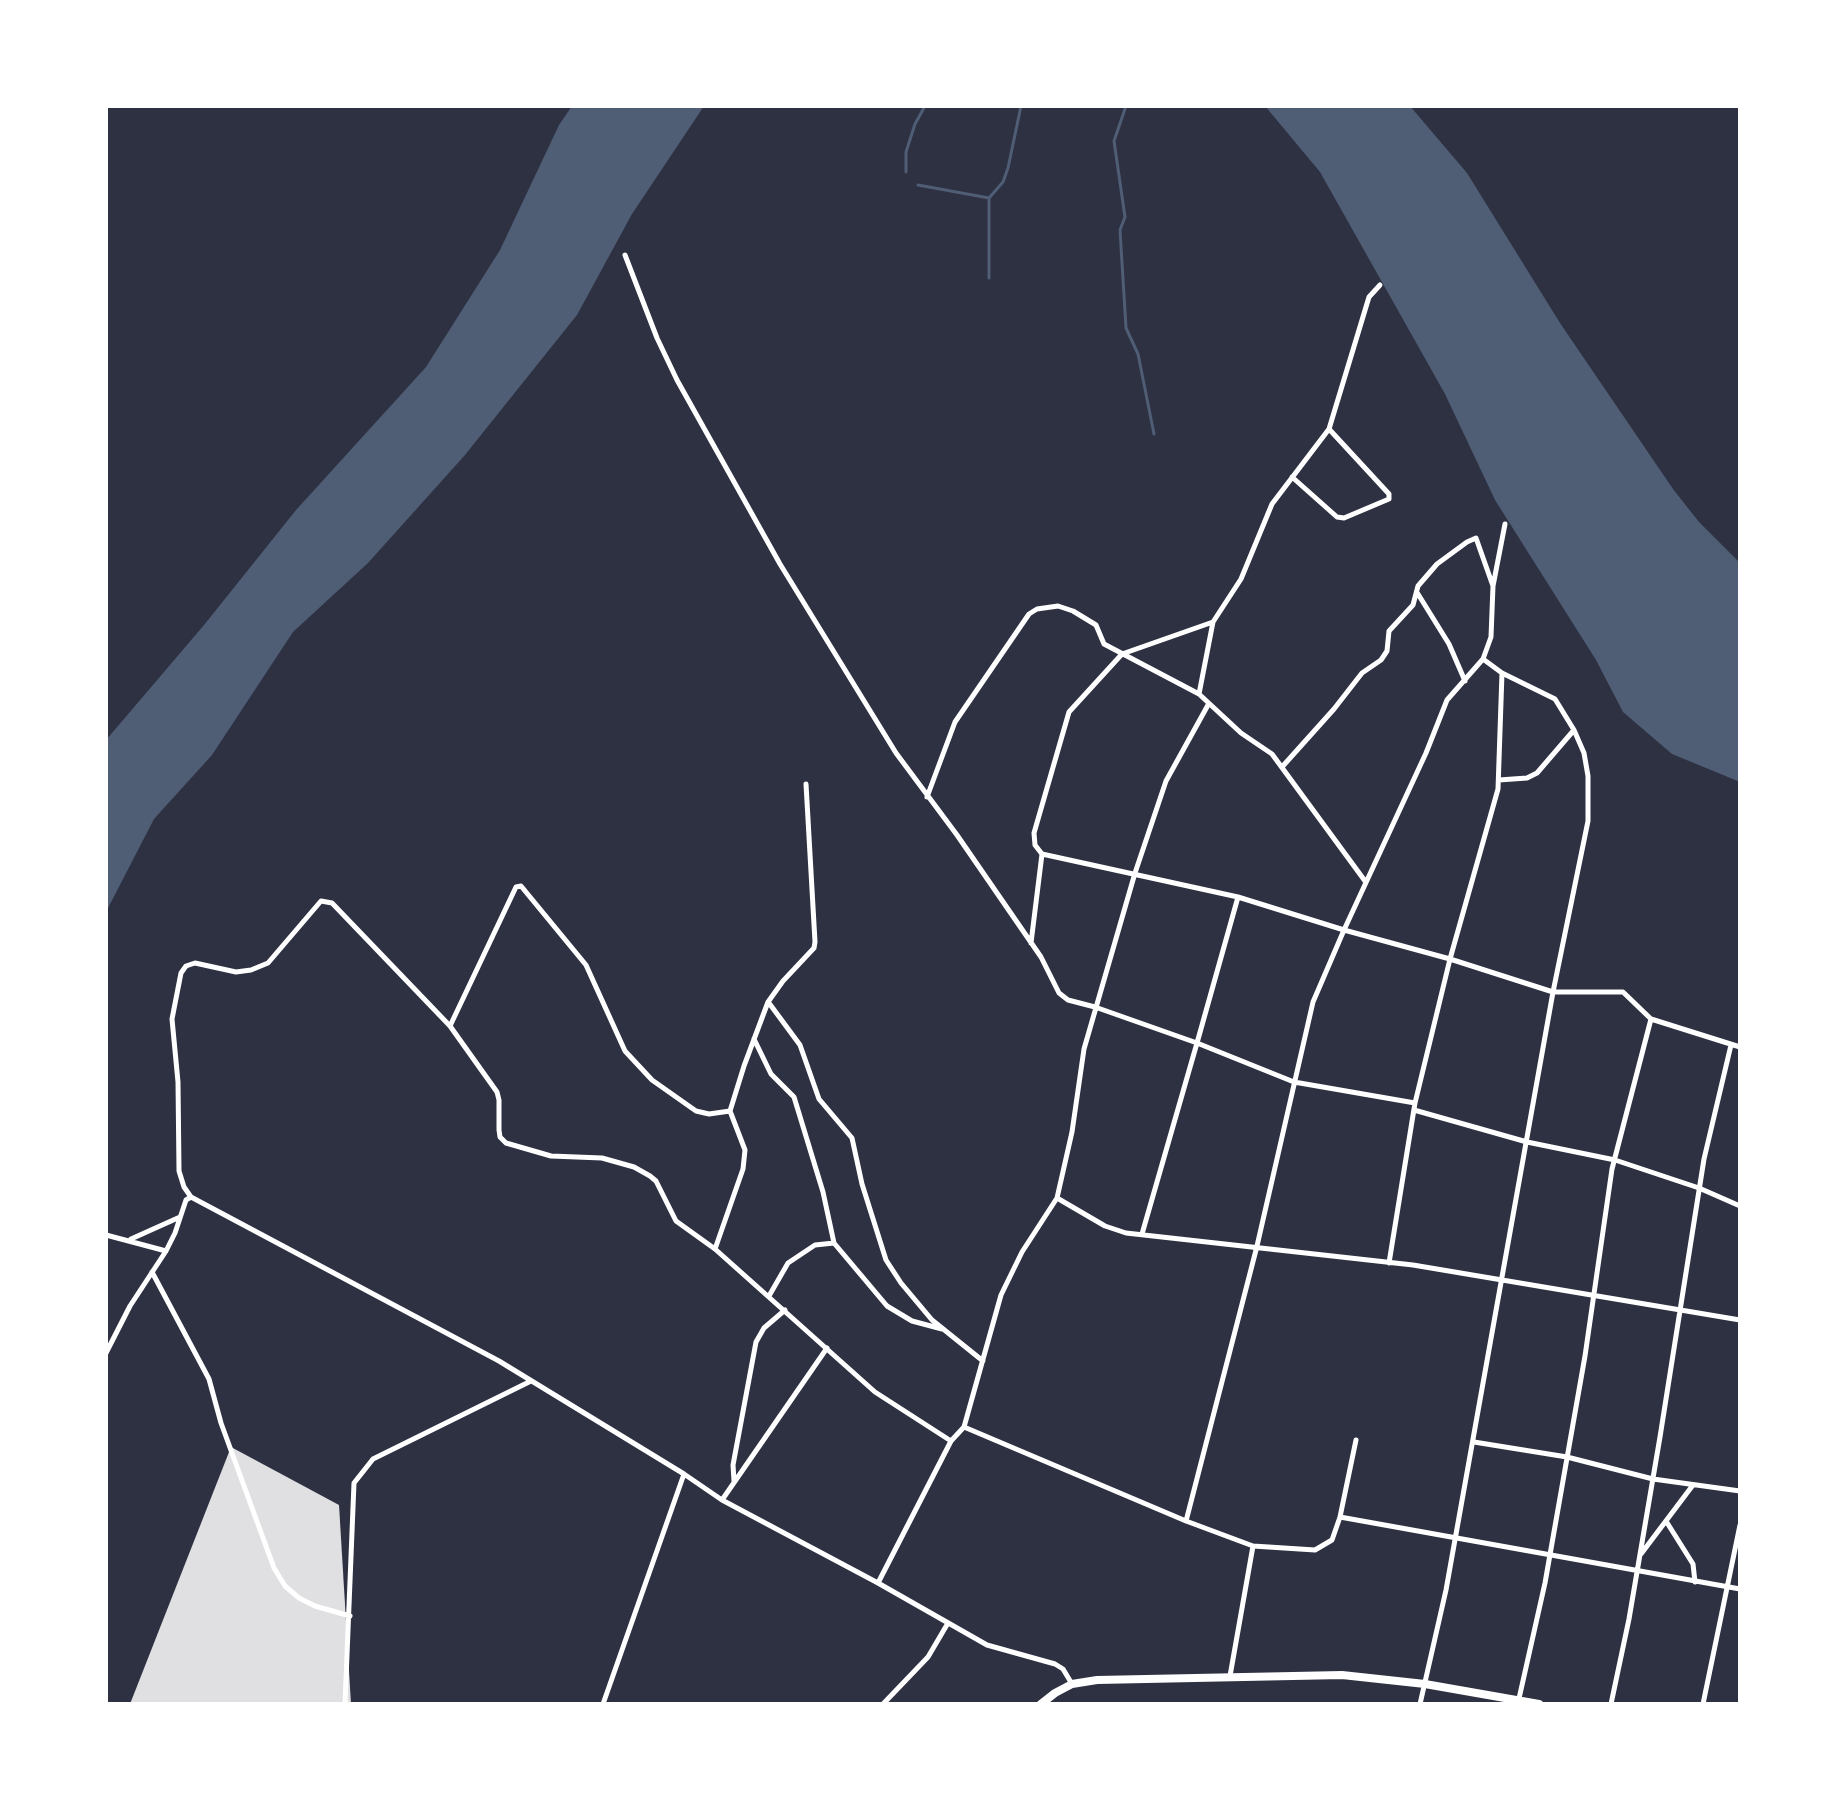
<!DOCTYPE html>
<html>
<head>
<meta charset="utf-8">
<style>
  body { margin:0 }
  #map { position:relative; width:1846px; height:1810px; overflow:hidden; background:#2d3142; font-family:Rubik,sans-serif }
  canvas { display:block }
  .frame { position:absolute; inset:0; border:108px solid #fff; pointer-events:none }
</style>
</head>
<body>
<div id="map">
<canvas width="1846" height="1810"></canvas>
<div class="frame"></div>
</div>
<script>
const ctx = document.querySelector('canvas').getContext('2d');
ctx.lineJoin = 'round';
function paint(path, color) { ctx.fillStyle = color; ctx.fill(path, 'evenodd'); }
const poly = rows => new Path2D(rows.map(r => 'M' + r).join(''));
function trace(path, color, width, dash) { ctx.strokeStyle = color; ctx.lineWidth = width; ctx.lineCap = dash ? 'butt' : 'round'; ctx.setLineDash(dash || []); ctx.stroke(path); }
const water = poly([
  [572,106,704,106,632,214,577,315,465,455,368,563,293,632,212,755,154,819,106,912,106,740,204,625,296,510,426,367,500,250,559,125],
  [1265,106,1410,106,1467,173,1560,323,1673,489,1699,522,1740,563,1740,782,1672,754,1623,712,1596,660,1495,500,1445,394,1320,172]
]);
const stream = poly([
  [1126,106,1114,141,1125,217,1120,230,1126,328,1138,354,1154,434],
  [906,172,906,152,915,124,925,106],
  [918,185,989,198],
  [989,278,989,198,1003,182,1008,168,1021,106]
]);
const building = poly([
  [231,1447,339,1505,351,1704,130,1704]
]);
const minor = poly([
  [625,255,657,338,677,380,780,564,896,753,957,835,1041,957,1059,993,1068,1000,1095,1007,1197,1043,1238,897,1042,854,1031,943],
  [1292,477,1337,517,1344,518,1389,499,1389,494,1329,429],
  [1418,594,1449,644,1465,681],
  [1213,622,1199,694,1241,733,1272,754,1365,881],
  [1483,659,1491,637,1493,586,1505,524],
  [1502,673,1483,659,1447,700,1426,753,1344,930,1450,959,1553,992,1623,992,1651,1019,1740,1047],
  [1282,767,1334,709,1362,673,1381,660,1387,651,1389,631,1413,605,1418,586,1437,564,1467,542,1476,538,1493,586],
  [1499,780,1527,778,1537,773,1574,730],
  [927,797,955,722,1029,614,1037,609,1058,606,1073,611,1096,625,1104,644,1199,694],
  [1042,854,1035,845,1034,833,1069,712,1122,654,1213,622,1241,579,1272,504,1329,429,1369,297,1380,285],
  [769,1003,800,1045,819,1099,852,1138,862,1184,886,1260,901,1283,932,1320,983,1361],
  [450,1026,516,887,521,886,586,965,625,1051,652,1080,696,1111,709,1114,730,1111],
  [754,1039,771,1074,794,1097,823,1192,834,1243],
  [1414,1110,1527,1142,1615,1160,1699,1188,1740,1206],
  [1057,1198,1072,1132,1084,1049,1135,873,1166,781,1208,705],
  [1142,1234,1197,1043,1294,1082,1415,1103],
  [106,1235,166,1251],
  [131,1239,180,1217],
  [715,1249,743,1169,745,1150,730,1111,744,1066,768,1002,783,981,814,948,815,942,806,784],
  [1389,1263,1415,1103,1450,959,1498,789,1502,673,1555,699,1574,730,1584,753,1588,776,1588,821,1553,992,1446,1590,1420,1704],
  [152,1272,209,1379,221,1423,274,1568,285,1586,299,1598,315,1606,350,1616],
  [769,1296,788,1263,815,1245,834,1243,887,1306,912,1321,942,1329],
  [106,1353,130,1306,166,1251,175,1233,186,1200,191,1197],
  [964,1427,1186,1521,1253,1546,1315,1550,1332,1540,1340,1517,1356,1440],
  [951,1441,875,1392,715,1249,676,1221,656,1181,650,1176,634,1167,602,1158,551,1156,506,1143,500,1137,499,1130,499,1100,497,1092,450,1026,332,903,321,901,268,963,251,970,236,972,195,963,186,966,181,973,172,1019,178,1082,179,1171,184,1187,191,1197,499,1361,684,1474,722,1500,878,1583,951,1441,964,1427,1001,1295,1022,1252,1057,1198,1105,1226,1126,1233,1413,1265,1740,1320],
  [1474,1442,1567,1457,1653,1479,1740,1491],
  [734,1481,733,1465,756,1342,764,1328,785,1310],
  [722,1500,827,1348],
  [1340,1517,1740,1589],
  [1186,1521,1257,1246,1313,1002,1344,930,1238,897],
  [1666,1521,1693,1564,1695,1582],
  [1641,1554,1693,1485],
  [878,1583,987,1645,1055,1664,1063,1669,1072,1684],
  [1230,1676,1253,1546],
  [1518,1703,1545,1583,1585,1356,1612,1169,1651,1019],
  [345,1704,354,1483,373,1459,531,1381],
  [603,1704,684,1474],
  [883,1704,928,1657,948,1623],
  [1611,1704,1629,1619,1660,1437,1704,1159,1731,1045],
  [1703,1704,1740,1525]
]);
const primary = poly([
  [1041,1704,1055,1693,1072,1684,1097,1680,1342,1675,1425,1684,1539,1704]
]);
paint(water, '#4f5d75');
trace(stream, '#4f5d75', 3);
paint(building, '#e0e0e3');
trace(minor, '#fff', 5);
trace(primary, '#fff', 8);
</script>
</body>
</html>
